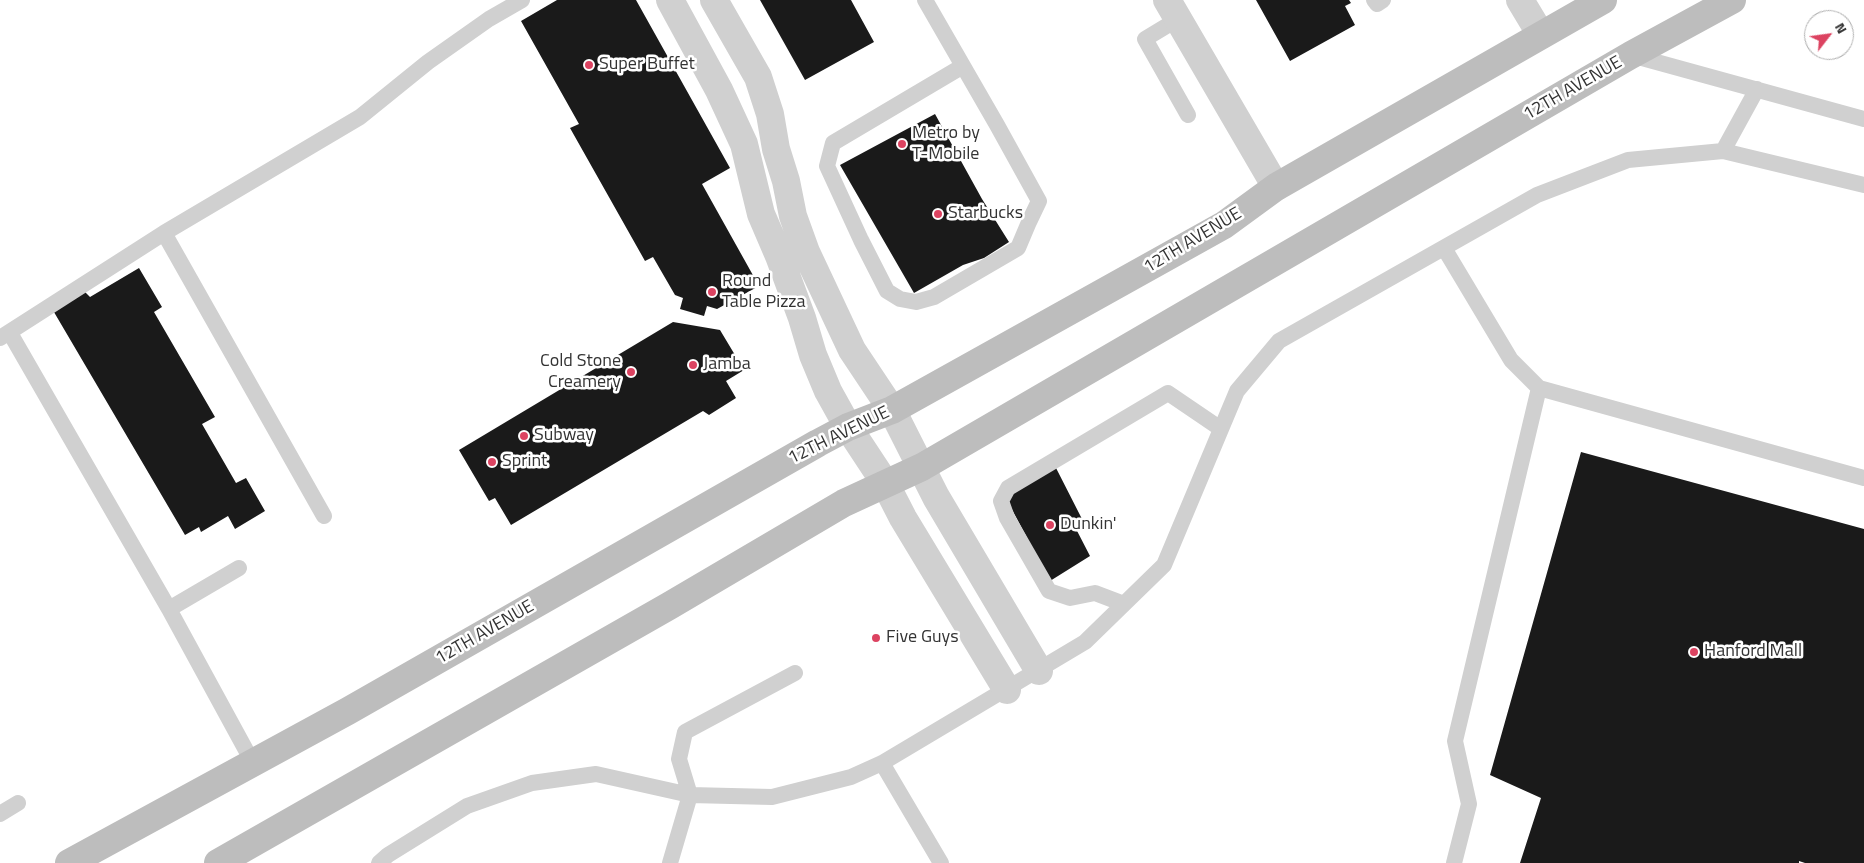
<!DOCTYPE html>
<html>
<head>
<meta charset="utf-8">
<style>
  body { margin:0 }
  #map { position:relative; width:1864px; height:863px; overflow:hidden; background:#fff; font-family:"Titillium Web",sans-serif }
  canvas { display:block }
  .north { position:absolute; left:1804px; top:10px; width:50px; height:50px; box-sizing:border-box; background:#fff; border:1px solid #adadad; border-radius:50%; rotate:60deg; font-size:14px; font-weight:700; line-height:20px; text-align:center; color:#333 }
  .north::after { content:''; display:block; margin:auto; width:18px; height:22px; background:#dc4361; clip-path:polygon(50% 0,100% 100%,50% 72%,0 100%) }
</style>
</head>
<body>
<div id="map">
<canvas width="1864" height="863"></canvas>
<div class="north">N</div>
</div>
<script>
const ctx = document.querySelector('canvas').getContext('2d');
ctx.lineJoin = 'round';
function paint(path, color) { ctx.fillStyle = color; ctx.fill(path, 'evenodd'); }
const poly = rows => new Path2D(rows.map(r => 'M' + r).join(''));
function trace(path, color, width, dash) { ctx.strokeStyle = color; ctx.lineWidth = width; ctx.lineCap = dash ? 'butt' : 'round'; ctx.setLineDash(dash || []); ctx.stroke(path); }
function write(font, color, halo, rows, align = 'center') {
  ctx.font = font + ' "Titillium Web",sans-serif'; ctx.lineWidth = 5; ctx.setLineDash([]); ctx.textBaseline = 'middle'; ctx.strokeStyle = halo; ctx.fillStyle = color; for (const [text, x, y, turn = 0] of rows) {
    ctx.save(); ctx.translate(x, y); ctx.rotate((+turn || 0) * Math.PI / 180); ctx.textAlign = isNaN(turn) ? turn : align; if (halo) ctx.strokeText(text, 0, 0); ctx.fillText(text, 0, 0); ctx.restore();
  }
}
const building = poly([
  [557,0,636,0,730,168,702,184,759,286,717,309,707,306,704,316,680,309,683,298,675,295,653,257,645,261,570,128,579,124,521,21],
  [760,0,851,0,874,42,805,80],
  [1256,0,1349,0,1351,3,1345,6,1355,25,1290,61],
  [935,114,982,199,1009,242,984,258,963,265,914,293,840,165],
  [139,268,162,307,154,312,215,417,202,424,236,483,246,478,265,511,235,529,228,516,201,532,199,527,185,535,51,307,82,289,90,297],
  [673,322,720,330,744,370,726,381,736,398,709,415,703,411,511,525,495,498,489,501,459,450],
  [1581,452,1864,529,1864,863,1805,863,1799,861,1799,863,1520,863,1541,798,1490,775],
  [1055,466,1082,519,1074,525,1090,556,1050,581,1008,502,1015,488]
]);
const lane = poly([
  [925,0,997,125,1039,201,1029,222,1018,248,934,297,916,302,900,299,887,291,861,240,827,166,833,143,963,66],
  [1374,0,1377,4,1383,0],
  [1178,19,1145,39,1188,115],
  [1631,55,1864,119],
  [1723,151,1757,89],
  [164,233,324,516],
  [1444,248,1511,360,1539,388,1864,478],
  [10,333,169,609,253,763],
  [0,338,164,233,360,117,428,62,489,19,522,0],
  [1124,604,1095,593,1070,598,1049,591,1007,518,1001,501,1008,488,1168,393,1221,429],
  [169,609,239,568],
  [882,763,941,863],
  [0,814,18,803],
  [379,863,388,855,467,806,532,783,596,774,690,795,772,797,851,777,882,763,1085,642,1164,565,1237,391,1279,341,1537,195,1628,160,1723,151,1864,185],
  [670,863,690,795,679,759,685,732,795,673],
  [1454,863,1469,804,1455,741,1539,388]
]);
const street = poly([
  [670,0,719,90,744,144,761,214,779,256,802,318,813,355,828,391,848,427,885,483,903,518,1007,690],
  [714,0,758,77,770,114,776,149,786,181,793,216,806,252,852,350,892,410,936,497,1039,671],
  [1167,0,1276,187],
  [1520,0,1541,35]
]);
const secondary = poly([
  [69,863,348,711,818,443,848,427,892,410,1224,225,1276,187,1603,0],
  [218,863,669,606,844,503,922,467,1631,55,1732,0]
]);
const markers = [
  [589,65,5,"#dc4361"],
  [902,144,5,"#dc4361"],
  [938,214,5,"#dc4361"],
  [712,292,5,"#dc4361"],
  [693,365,5,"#dc4361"],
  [631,372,5,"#dc4361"],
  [524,436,5,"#dc4361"],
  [492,462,5,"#dc4361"],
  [1050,525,5,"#dc4361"],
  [876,638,5,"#dc4361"],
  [1694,652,5,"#dc4361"]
];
const poiNames = [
  ["Super Buffet",599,65],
  ["Metro by",912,134],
  ["T-Mobile",912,155],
  ["Starbucks",948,214],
  ["Round",722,282],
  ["Table Pizza",722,303],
  ["Cold Stone",621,362,"right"],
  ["Creamery",621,383,"right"],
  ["Jamba",703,365],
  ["Subway",534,436],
  ["Sprint",502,462],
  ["Dunkin'",1060,525],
  ["Five Guys",886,638],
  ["Hanford Mall",1704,652]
];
const streetNames = [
  ["12TH AVENUE",1573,89,-30],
  ["12TH AVENUE",1193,241,-31],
  ["12TH AVENUE",839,436,-26],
  ["12TH AVENUE",485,633,-30]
];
paint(building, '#1a1a1a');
trace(lane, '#d0d0d0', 16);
trace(street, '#d0d0d0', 28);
trace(secondary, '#bdbdbd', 28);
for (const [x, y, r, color] of markers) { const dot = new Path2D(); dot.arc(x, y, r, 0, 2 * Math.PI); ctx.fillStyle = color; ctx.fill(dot); trace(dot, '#fff', 2); }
write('18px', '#333', '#fff', poiNames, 'left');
write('18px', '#333', '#fff', streetNames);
</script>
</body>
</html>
